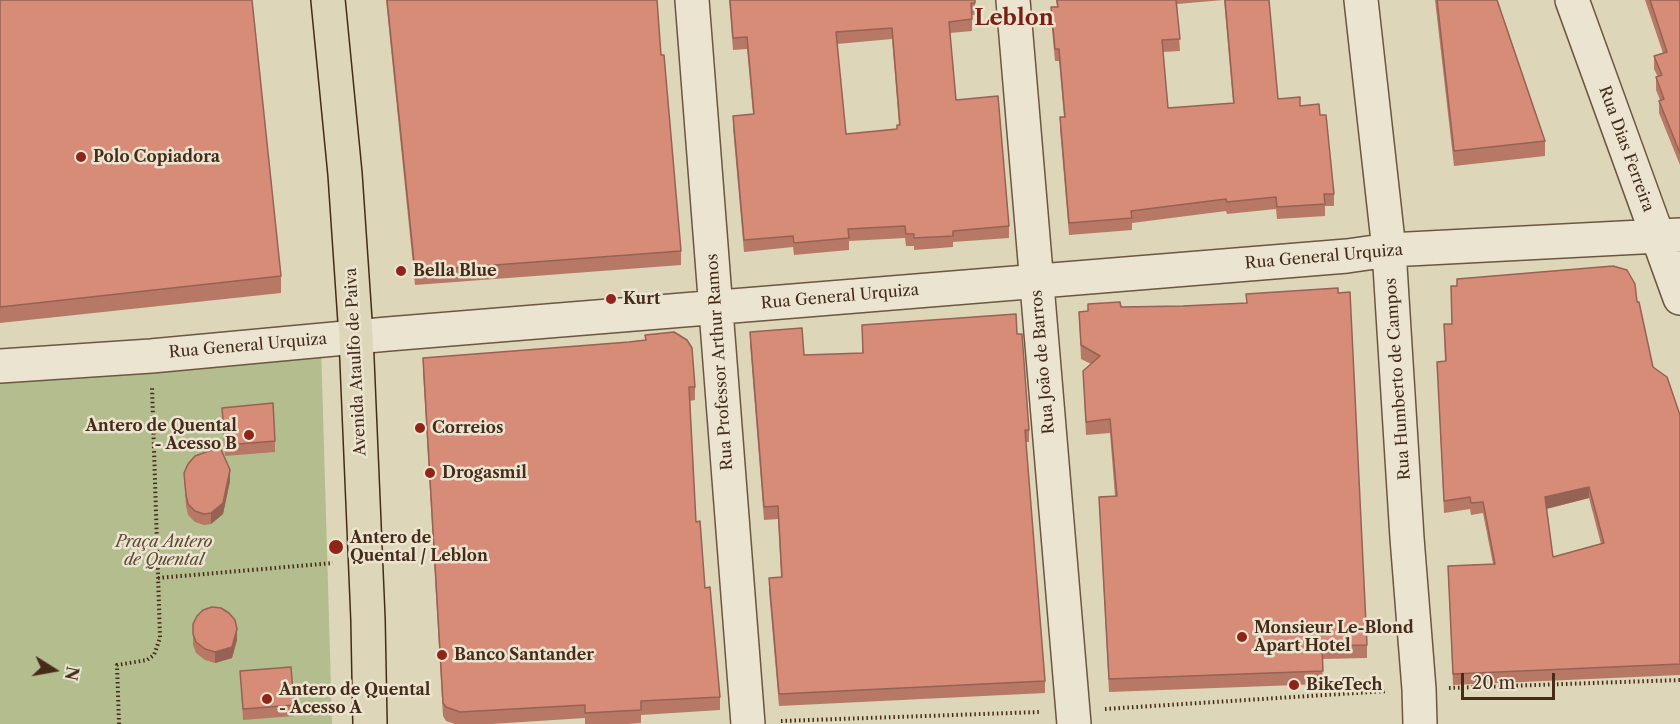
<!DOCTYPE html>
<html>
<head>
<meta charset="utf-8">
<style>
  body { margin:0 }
  #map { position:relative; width:1680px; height:724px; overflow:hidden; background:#ded6b8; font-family:"Libre Caslon Text",serif }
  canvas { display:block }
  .north { position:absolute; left:24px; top:640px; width:60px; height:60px; -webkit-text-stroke:4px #eae4d1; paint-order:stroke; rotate:101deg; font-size:16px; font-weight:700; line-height:24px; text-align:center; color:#472b19 }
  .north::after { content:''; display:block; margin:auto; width:21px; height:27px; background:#472b19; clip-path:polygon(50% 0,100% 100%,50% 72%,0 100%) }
  .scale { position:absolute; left:1461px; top:673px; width:94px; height:27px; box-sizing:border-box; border:3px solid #472b19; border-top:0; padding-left:8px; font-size:18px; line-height:21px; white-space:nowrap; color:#472b19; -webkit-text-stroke:4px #eae4d1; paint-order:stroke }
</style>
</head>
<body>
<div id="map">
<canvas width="1680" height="724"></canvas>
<div class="north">N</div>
<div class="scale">20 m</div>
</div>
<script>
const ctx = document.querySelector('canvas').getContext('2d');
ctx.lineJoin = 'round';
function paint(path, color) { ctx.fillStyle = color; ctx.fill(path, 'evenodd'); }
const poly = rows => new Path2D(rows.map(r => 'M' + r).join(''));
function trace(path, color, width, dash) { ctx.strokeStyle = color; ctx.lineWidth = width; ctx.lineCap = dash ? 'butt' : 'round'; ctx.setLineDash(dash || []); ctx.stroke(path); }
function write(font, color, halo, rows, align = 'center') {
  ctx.font = font + ' "Libre Caslon Text",serif'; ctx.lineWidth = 5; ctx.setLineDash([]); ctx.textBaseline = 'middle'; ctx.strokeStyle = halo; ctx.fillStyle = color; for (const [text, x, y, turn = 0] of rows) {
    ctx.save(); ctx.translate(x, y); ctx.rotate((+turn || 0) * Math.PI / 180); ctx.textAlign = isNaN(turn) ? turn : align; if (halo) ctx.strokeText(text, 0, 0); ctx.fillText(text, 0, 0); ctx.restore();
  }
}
const green = poly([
  [321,344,332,724,0,724,0,378]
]);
const path = poly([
  [158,578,333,563],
  [1449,688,1680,680],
  [1105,709,1388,691],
  [781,721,1040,712],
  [119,724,117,665,147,660,154,655,160,638,152,387]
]);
const minor = poly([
  [692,0,748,724],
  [1013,0,1074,724],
  [1361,0,1389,250,1407,538,1419,689,1420,724],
  [1572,0,1680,298],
  [0,366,151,356,388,334,1347,256,1389,250,1680,235]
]);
const major = poly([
  [328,0,345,174,356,336,368,620,370,724]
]);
const wall = poly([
  [0,0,281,276,281,293,0,323],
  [386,0,657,0,661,55,681,251,681,265,415,285],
  [729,0,975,0,975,15,972,15,972,31,950,33,956,100,1009,226,1009,238,953,242,953,247,914,250,914,246,906,246,905,238,849,241,849,250,794,255,793,247,744,252,733,128,733,116,753,114,747,49,733,50],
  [892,39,899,125,897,129,846,134,837,44],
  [1056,0,1269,0,1278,99,1300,106,1320,115,1334,194,1334,206,1325,206,1325,216,1277,219,1276,209,1227,214,1226,211,1132,223,1132,230,1069,235,1060,129,1060,117,1064,117,1059,61,1055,61,1051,19,1051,7,1057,7],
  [1224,0,1233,103,1168,108,1163,52,1180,51,1177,4],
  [1435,0,1497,0,1545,141,1545,156,1454,166],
  [1645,0,1680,0,1680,165,1659,113,1659,101,1660,100,1656,90,1656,77,1658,77,1654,69,1654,56,1663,53],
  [1451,286,1637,302,1653,367,1680,415,1680,675,1453,685,1448,566,1493,564,1483,513,1471,515,1470,509,1444,513,1437,362,1445,361,1444,324,1452,324],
  [1589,498,1601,544,1553,557,1547,509],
  [1121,307,1367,645,1367,658,1322,659,1323,684,1109,692,1099,497,1115,496,1110,433,1086,435,1083,371,1091,364,1081,359,1079,312],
  [862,325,1017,334,1029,430,1029,442,1026,442,1045,681,1045,693,779,706,769,591,769,578,781,577,778,519,764,520,750,344,750,332,804,355,862,353],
  [645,335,695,387,695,400,690,401,696,522,720,697,720,710,641,715,641,723,627,724,585,724,585,718,491,724,455,724,446,721,443,716,423,371,423,358,629,342,645,340],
  [222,408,275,441,275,452,225,456,222,419],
  [184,473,230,481,223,514,211,524,204,525,195,522,188,515,186,506],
  [193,624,237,640,232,658,215,663,205,660,196,653,193,645],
  [240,671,294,705,294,716,243,720]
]);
const shadedWall = poly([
  [230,470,230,481,223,514,211,524,211,513],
  [1589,487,1589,498,1545,509,1545,497],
  [237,629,237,640,232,658,215,663,215,652]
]);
const building = poly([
  [0,0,252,0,281,276,0,307,0,0],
  [387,0,657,0,661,55,664,55,681,251,415,271,387,0],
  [730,0,975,0,975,3,971,3,972,19,949,22,956,100,998,96,1009,226,953,231,953,236,914,238,914,234,906,234,905,226,848,229,849,238,794,243,793,236,744,240,733,116,754,114,747,37,733,38,730,0],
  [892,28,900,125,897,125,897,129,846,134,836,32,892,28],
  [1057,0,1176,0,1180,39,1162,40,1168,108,1234,103,1225,0,1269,0,1278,99,1300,97,1300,106,1319,104,1320,115,1326,115,1334,194,1324,194,1325,204,1277,207,1276,197,1227,202,1226,199,1131,211,1132,218,1069,223,1060,117,1065,117,1059,49,1055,49,1051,7,1058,7,1057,0],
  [1437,0,1497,0,1545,141,1454,151,1437,0],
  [1650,0,1680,0,1680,153,1659,101,1664,99,1656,77,1662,75,1654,56,1667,52,1650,0],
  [1613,266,1627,270,1635,284,1637,302,1639,302,1653,367,1667,377,1680,415,1680,664,1453,674,1448,566,1495,564,1483,502,1471,503,1470,497,1444,501,1437,362,1446,361,1444,324,1452,324,1451,286,1457,286,1457,279,1613,266],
  [1589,487,1604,543,1553,557,1545,497,1589,487],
  [1338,288,1338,293,1350,292,1367,645,1322,646,1323,671,1109,679,1099,497,1117,496,1110,419,1086,422,1083,371,1100,356,1081,345,1079,312,1088,311,1088,304,1120,302,1121,307,1183,306,1247,303,1246,294,1338,288],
  [1016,314,1017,334,1022,334,1029,430,1025,430,1045,681,779,694,769,578,782,577,778,506,764,507,750,332,802,328,804,355,863,353,862,325,1016,314],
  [674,332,687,340,692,348,695,387,689,387,696,522,700,521,705,588,710,587,720,697,641,701,641,710,585,713,585,705,460,712,446,707,443,703,423,358,629,342,646,340,645,335,674,332],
  [273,403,275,441,225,445,222,408,273,403],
  [220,447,230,470,223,503,211,513,204,514,195,511,188,504,186,495,184,473,188,464,195,456,220,447],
  [212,607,221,608,229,613,235,620,237,629,232,647,215,652,205,649,196,642,193,634,193,624,197,616,203,610,212,607],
  [291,667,294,705,243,709,240,671,291,667]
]);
const markers = [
  [81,157,6,"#8f2418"],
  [401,271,6,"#8f2418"],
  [611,299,6,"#8f2418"],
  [420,428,6,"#8f2418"],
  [249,435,6,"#8f2418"],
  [430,473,6,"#8f2418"],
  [336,547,8,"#8f2418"],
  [1242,637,6,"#8f2418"],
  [442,655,6,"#8f2418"],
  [1294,685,6,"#8f2418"],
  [267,699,6,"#8f2418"]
];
const streetNames = [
  ["Rua Dias Ferreira",1626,149,70],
  ["Rua General Urquiza",1324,257,-5],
  ["Rua General Urquiza",840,297,-5],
  ["Rua General Urquiza",248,346,-5],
  ["Avenida Ataulfo de Paiva",356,362,-93],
  ["Rua Professor Arthur Ramos",720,362,-94],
  ["Rua João de Barros",1043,362,-95],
  ["Rua Humberto de Campos",1398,379,-94]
];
const poiNames = [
  ["Polo Copiadora",93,157],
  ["Bella Blue",413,271],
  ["Kurt",623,299],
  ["Antero de Quental",237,426,"right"],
  ["- Acesso B",237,444,"right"],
  ["Correios",432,428],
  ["Drogasmil",442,473],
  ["Antero de",350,538],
  ["Quental / Leblon",350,556],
  ["Monsieur Le-Blond",1254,628],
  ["Apart Hotel",1254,646],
  ["Banco Santander",454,655],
  ["BikeTech",1306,685],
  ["Antero de Quental",279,690],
  ["- Acesso A",279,708]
];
const parkNames = [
  ["Praça Antero",164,542],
  ["de Quental",164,560]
];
const districtNames = [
  ["Leblon",1014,19]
];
paint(green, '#b4bd8d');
trace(minor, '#6d5641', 36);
trace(major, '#472b19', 36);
trace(path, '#472b19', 4, [1.5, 3]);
trace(minor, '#eae4d1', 33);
trace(major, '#ded6b8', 33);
paint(wall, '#b87866');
paint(shadedWall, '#966253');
paint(building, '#d68c77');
trace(building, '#966253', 1.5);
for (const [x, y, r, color] of markers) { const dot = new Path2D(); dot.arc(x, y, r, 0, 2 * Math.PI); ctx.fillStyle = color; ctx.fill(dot); trace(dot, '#eae4d1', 2); }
write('16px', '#472b19', '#eae4d1', streetNames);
write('bold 16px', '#472b19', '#eae4d1', poiNames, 'left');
write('italic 16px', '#5d4830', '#eae4d1', parkNames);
write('bold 22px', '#7a1f14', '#eae4d1', districtNames);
</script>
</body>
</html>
